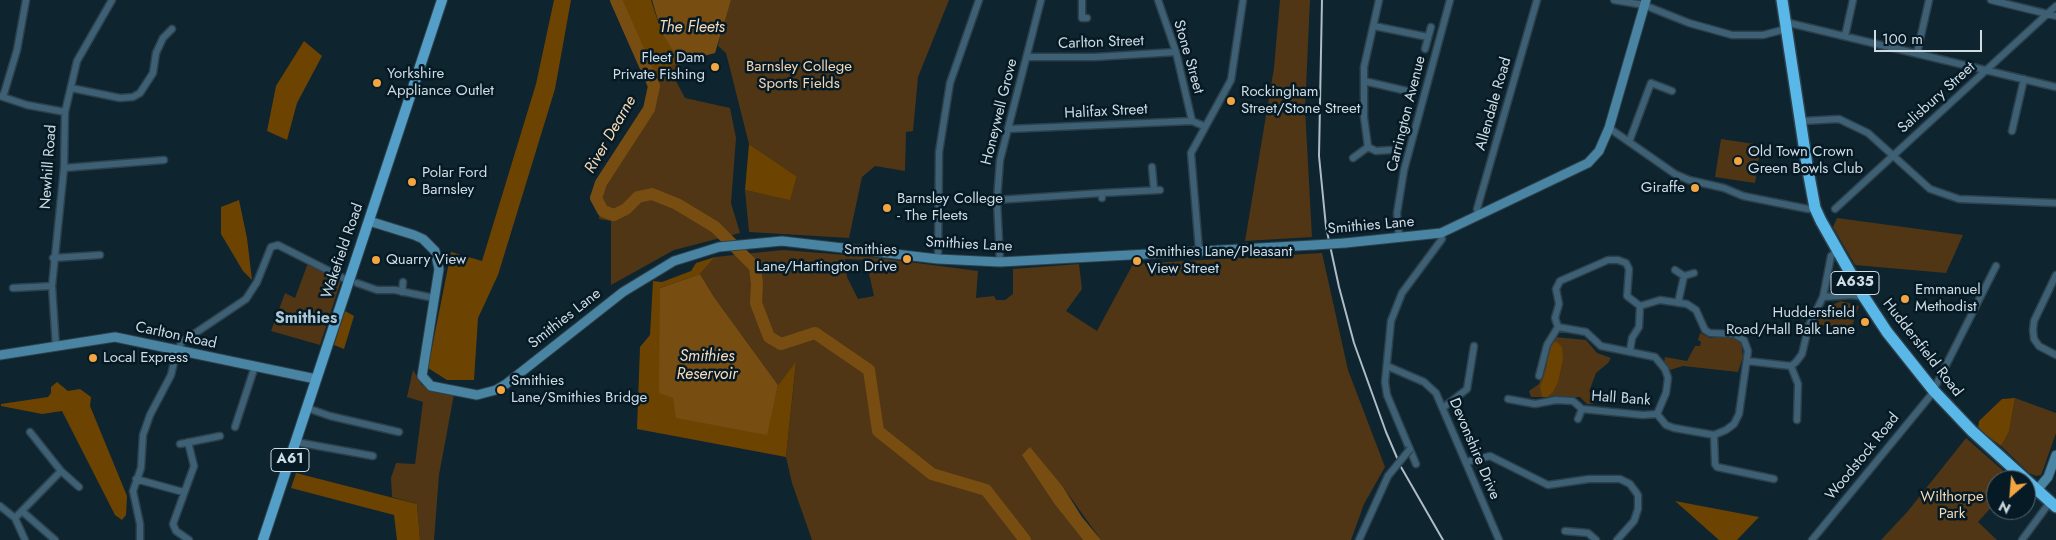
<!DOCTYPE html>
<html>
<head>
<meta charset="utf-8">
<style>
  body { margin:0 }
  #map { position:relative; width:2056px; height:540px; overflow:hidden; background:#0e242f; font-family:Jost,sans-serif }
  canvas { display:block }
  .north { position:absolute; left:1986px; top:470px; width:50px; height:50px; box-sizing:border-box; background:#051a25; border:1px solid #566871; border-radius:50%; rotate:207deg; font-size:14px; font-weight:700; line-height:20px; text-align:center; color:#cfdce4 }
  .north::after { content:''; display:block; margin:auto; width:18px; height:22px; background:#f2a540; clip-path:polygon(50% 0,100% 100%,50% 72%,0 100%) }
  .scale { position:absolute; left:1874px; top:30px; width:108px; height:22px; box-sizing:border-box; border:2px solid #cfdce4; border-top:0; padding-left:6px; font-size:15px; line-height:18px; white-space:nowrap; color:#cfdce4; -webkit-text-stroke:4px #051a25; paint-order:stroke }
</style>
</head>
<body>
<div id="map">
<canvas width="2056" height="540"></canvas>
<div class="north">N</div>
<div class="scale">100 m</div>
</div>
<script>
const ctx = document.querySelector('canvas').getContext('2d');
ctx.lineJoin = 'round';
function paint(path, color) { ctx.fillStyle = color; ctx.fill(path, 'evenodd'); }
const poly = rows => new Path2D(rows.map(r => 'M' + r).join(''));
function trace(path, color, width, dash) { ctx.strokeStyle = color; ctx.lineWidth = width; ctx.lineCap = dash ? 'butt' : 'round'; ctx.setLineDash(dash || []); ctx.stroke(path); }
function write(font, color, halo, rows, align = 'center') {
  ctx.font = font + ' Jost,sans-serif'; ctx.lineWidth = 5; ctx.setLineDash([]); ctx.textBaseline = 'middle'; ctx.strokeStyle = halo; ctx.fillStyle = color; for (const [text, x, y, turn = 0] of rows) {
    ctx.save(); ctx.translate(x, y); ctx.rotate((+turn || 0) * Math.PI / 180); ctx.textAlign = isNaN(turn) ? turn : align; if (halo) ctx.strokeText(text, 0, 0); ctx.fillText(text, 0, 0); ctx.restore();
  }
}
const green = poly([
  [731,0,949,0,918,77,913,131,906,132,905,171,875,166,862,177,849,238,749,232,745,190,790,199,797,178,749,144,726,53,718,46,725,14],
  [1280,0,1310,0,1305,109,1312,237,1245,241,1274,68],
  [682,62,676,81,685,98,730,108,736,138,731,203,740,233,674,250,611,285,611,221,599,219,602,190,658,87,652,73],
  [1721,139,1761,145,1755,183,1715,177],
  [1837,218,1963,235,1946,273,1855,265,1833,227],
  [783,250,871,257,978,271,976,298,994,296,996,300,1005,300,1013,294,1013,269,1079,264,1082,289,1066,311,1097,331,1133,264,1322,253,1348,370,1385,467,1364,504,1351,540,1101,540,1063,487,1056,506,1083,540,812,540,792,483,786,457,796,363,778,385,714,297,700,274,715,257],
  [845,259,866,260,874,296,858,299,847,277],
  [308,263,341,281,320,345,271,331,285,293,295,298],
  [1841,301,1859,306,1851,329,1814,324,1823,309],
  [1700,333,1710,338,1727,336,1737,339,1741,343,1743,357,1738,372,1683,366,1670,370,1664,364,1665,357,1687,361,1695,346,1700,346,1701,342,1698,340],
  [1555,337,1586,340,1597,353,1611,358,1608,363,1596,373,1589,392,1594,395,1593,404,1587,404,1580,397,1531,397,1529,391,1539,384],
  [413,370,422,385,454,394,439,475,434,540,420,540,417,504,392,497,391,478,396,463,415,464,423,402,407,397],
  [2015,398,2056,413,2056,433,2043,470,2041,475,2036,476,2029,473,2001,446,2009,432],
  [1966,438,2008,475,2002,480,1996,480,1996,485,1989,492,1996,498,1996,502,1978,522,1997,540,1881,540,1908,511]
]);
const forest = poly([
  [554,0,571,0,555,89,498,275,478,318,474,380,447,380,428,368,451,252,482,261,536,84],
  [617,0,651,0,662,34,682,62,652,73],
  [304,41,322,56,297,103,287,140,267,131,276,86],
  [749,144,797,177,790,200,745,190],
  [239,200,247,238,252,280,243,271,221,234,221,207],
  [715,257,700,274,660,288,766,435,778,385,796,362,786,457,637,429,640,347,650,335,653,281,662,282,691,271,696,263],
  [345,311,354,316,344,349,334,345],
  [1557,342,1562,347,1563,359,1558,382,1553,392,1547,397,1542,397,1540,387,1547,366,1547,355,1551,343],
  [57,382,68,391,80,389,91,397,90,406,127,496,126,515,122,520,115,515,62,411,42,414,1,406,1,404,48,397,51,393,51,387],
  [2015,398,2009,432,2001,446,1978,429,1979,421,2002,399],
  [296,473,417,504,420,540,397,540,394,515,291,488],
  [1675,501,1759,517,1737,540,1719,540]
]);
const water = poly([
  [652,0,731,0,715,53,681,62,662,34],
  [700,274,714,297,778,385,767,435,676,418,673,398,659,393,660,288],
  [1030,447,1063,487,1082,517,1101,540,1083,540,1056,506,1022,455]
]);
const river = poly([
  [616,0,654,86,649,109,601,183,596,198,603,211,614,215,626,209,638,197,652,194,677,204,715,227,755,267,757,284,756,303,769,337,781,344,815,333,869,370,878,431,932,474,986,490,1025,540]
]);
const street = poly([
  [1082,0,1082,18,1087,18],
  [1158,0,1176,52,1192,121],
  [1379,0,1364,67,1364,117,1368,147,1376,151,1390,150],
  [1614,0,1644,5,1689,23,1732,35,1763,35,1786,29],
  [1991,0,2056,16],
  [1785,22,2056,87],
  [1374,26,1428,37],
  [1845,36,1853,0],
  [1425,49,1431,27],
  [1917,53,1929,0],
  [1027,57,1095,57,1176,52],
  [1364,81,1407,91],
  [71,88,120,98,133,97,140,93,153,73,156,53,163,38,172,29],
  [0,96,27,105,65,112],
  [3,97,17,50,26,0],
  [1802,121,1839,119,1868,133,1930,189,1959,199,2056,203],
  [1609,128,1675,174,1689,180,1724,188,1743,196,1808,209,1815,208],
  [1008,129,1192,121,1204,126],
  [2012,131,2024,79],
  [1629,142,1651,83,1672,91],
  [1353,158,1368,147],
  [1152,167,1154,190],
  [64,168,164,160],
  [1102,193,1160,190],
  [997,200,1102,193,1102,198],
  [1835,209,2056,6],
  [1478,214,1477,209,1537,0],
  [1399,236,1397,213,1404,170,1450,0],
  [1199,250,1191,153,1231,80,1243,0],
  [53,258,100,255],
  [938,259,939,152,950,83,979,0],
  [1000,262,997,200,1000,160,1041,0],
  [1675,270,1684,276,1678,303],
  [2056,275,2034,321,2033,330,2034,339,2039,346,2056,355],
  [1684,276,1694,273],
  [357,283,377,290,395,290,434,298],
  [13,288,52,286],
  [402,292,403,282],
  [1823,297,1852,295,1864,297],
  [1640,306,1627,296,1629,269,1626,263,1618,260,1608,260,1560,281,1556,289,1559,304,1555,318,1558,327,1586,332,1601,346,1655,357,1665,369,1668,378,1666,393,1657,414],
  [1640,306,1660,300,1687,304,1696,310,1705,330,1710,333,1734,334,1744,340,1748,351,1739,414,1734,424,1726,430,1714,435,1674,428,1666,425,1657,414],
  [56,347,52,286,64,168,65,112,77,61,112,0],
  [1630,351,1632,338,1639,327,1640,306],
  [1747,361,1791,366,1796,362,1802,354,1809,325,1823,297,1831,256,1837,251],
  [1387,366,1424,382,1436,393,1499,540],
  [1791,366,1798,384,1797,420],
  [1539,376,1547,345,1558,327],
  [1508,399,1535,404,1556,400,1573,401,1582,409,1578,419],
  [1444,407,1467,389,1474,346],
  [307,408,330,416,399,432],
  [1582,409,1643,415,1657,414],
  [235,427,255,366],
  [1714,435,1715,464,1717,467,1774,479],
  [188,442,194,466,173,524,176,531,189,540],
  [296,442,373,456],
  [180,444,220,436],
  [1466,462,1490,456,1548,485,1589,479,1620,479,1630,484,1638,495,1638,509,1634,521,1617,540],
  [1416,464,1387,395,1385,382,1391,321,1402,293,1442,239,1441,233],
  [61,471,79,487],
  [136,479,183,492],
  [0,506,15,518,25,540],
  [23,512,55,540],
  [15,518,61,471,30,432],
  [1565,531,1588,533,1596,540],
  [140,540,140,524,133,491,141,468,143,435,150,415,171,375,177,350,182,342,246,299,257,282,271,247,278,245,349,281],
  [1359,540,1388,476],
  [1812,540,1931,395,1996,266],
  [2022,540,2050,502]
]);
const secondary = poly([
  [369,221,414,235,423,239,435,251,439,269,422,376,431,386,477,395,496,390,506,384,623,292,674,261,719,247,782,241,938,259,1000,262,1314,245],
  [1345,243,1441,233,1588,163,1599,151,1609,128,1646,0],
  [0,355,115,337,316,379],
  [2037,490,2048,477,2056,455]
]);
const primary = poly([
  [263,540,442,0]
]);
const highway = poly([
  [1782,0,1807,165,1815,208,1821,221,1864,297,1887,332,1934,391,1972,431,2056,507]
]);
const rail = poly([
  [1322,0,1319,156,1326,227,1339,287,1354,343,1386,432,1401,467,1443,540]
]);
const streetBridge = poly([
  [1388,476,1410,449]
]);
const secondaryBridge = poly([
  [1314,245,1345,243]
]);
const markers = [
  [715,67,5,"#f2a540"],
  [377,83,5,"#f2a540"],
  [1231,101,5,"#f2a540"],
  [1738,161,5,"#f2a540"],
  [412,182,5,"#f2a540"],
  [1695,188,5,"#f2a540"],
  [887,208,5,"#f2a540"],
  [907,259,5,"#f2a540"],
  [376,260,5,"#f2a540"],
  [1137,261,5,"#f2a540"],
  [1905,299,5,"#f2a540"],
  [1865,322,5,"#f2a540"],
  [93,358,5,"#f2a540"],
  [501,390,5,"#f2a540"]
];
const shields = [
  [1855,283,48],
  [290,460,38]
];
const shieldNames = [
  ["A635",1855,283],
  ["A61",290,460]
];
const streetNames = [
  ["Carlton Street",1101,43,-2],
  ["Stone Street",1188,57,74],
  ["Salisbury Street",1937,98,-42],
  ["Allendale Road",1494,104,-74],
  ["Honeywell Grove",1000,112,-76],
  ["Halifax Street",1106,112,-3],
  ["Carrington Avenue",1407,114,-76],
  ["Newhill Road",49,167,-86],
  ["Smithies Lane",1371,226,-5],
  ["Smithies Lane",969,245,3],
  ["Wakefield Road",343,251,-71],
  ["Smithies Lane",565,319,-38],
  ["Carlton Road",176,336,12],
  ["Huddersfield Road",1922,348,52],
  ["Hall Bank",1621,399,4],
  ["Devonshire Drive",1474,449,67],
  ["Woodstock Road",1863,457,-51]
];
const poiNames = [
  ["Fleet Dam",705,58,"right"],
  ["Private Fishing",705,75,"right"],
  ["Yorkshire",387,74],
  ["Appliance Outlet",387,91],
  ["Rockingham",1241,92],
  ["Street/Stone Street",1241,109],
  ["Old Town Crown",1748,152],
  ["Green Bowls Club",1748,169],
  ["Polar Ford",422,173],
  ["Barnsley",422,190],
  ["Giraffe",1685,188,"right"],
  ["Barnsley College",897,199],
  ["- The Fleets",897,216],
  ["Smithies",897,250,"right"],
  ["Lane/Hartington Drive",897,267,"right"],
  ["Smithies Lane/Pleasant",1147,252],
  ["View Street",1147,269],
  ["Quarry View",386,260],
  ["Emmanuel",1915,290],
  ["Methodist",1915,307],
  ["Huddersfield",1855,313,"right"],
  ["Road/Hall Balk Lane",1855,330,"right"],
  ["Local Express",103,358],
  ["Smithies",511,381],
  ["Lane/Smithies Bridge",511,398]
];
const parkNames = [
  ["Barnsley College",799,67],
  ["Sports Fields",799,84],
  ["Wilthorpe",1952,497],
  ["Park",1952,514]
];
const waterNames = [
  ["The Fleets",692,28],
  ["River Dearne",611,135,-60],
  ["Smithies",707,357],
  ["Reservoir",707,375]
];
const neighbourhoodNames = [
  ["Smithies",306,319]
];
paint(green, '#503615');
paint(forest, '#6d4302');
paint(water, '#784d12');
trace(river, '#784d12', 12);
trace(street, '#2d414c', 9);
trace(secondary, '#2d414c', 11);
trace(primary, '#2d414c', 12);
trace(highway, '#2d414c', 14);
trace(street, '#3d6074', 6);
trace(secondary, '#4a84a3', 9);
trace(primary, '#539fc7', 10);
trace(highway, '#5ab8e9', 11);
trace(rail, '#aebcc5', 2);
trace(streetBridge, '#2d414c', 9, []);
trace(secondaryBridge, '#2d414c', 11, []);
trace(streetBridge, '#3d6074', 6);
trace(secondaryBridge, '#4a84a3', 9);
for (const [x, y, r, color] of markers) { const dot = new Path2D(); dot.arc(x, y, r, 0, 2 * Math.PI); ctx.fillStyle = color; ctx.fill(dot); trace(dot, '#051a25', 2); }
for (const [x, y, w] of shields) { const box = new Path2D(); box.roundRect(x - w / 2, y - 11.5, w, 23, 4); ctx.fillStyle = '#051a25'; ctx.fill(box); trace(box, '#cfdce4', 1); }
write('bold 14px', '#cfdce4', null, shieldNames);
write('15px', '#cfdce4', '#051a25', streetNames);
write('15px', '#cfdce4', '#051a25', poiNames, 'left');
write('15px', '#f5d6b4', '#051a25', parkNames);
write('italic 16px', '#f9dab7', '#051a25', waterNames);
write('bold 16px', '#adc7d6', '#051a25', neighbourhoodNames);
</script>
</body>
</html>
